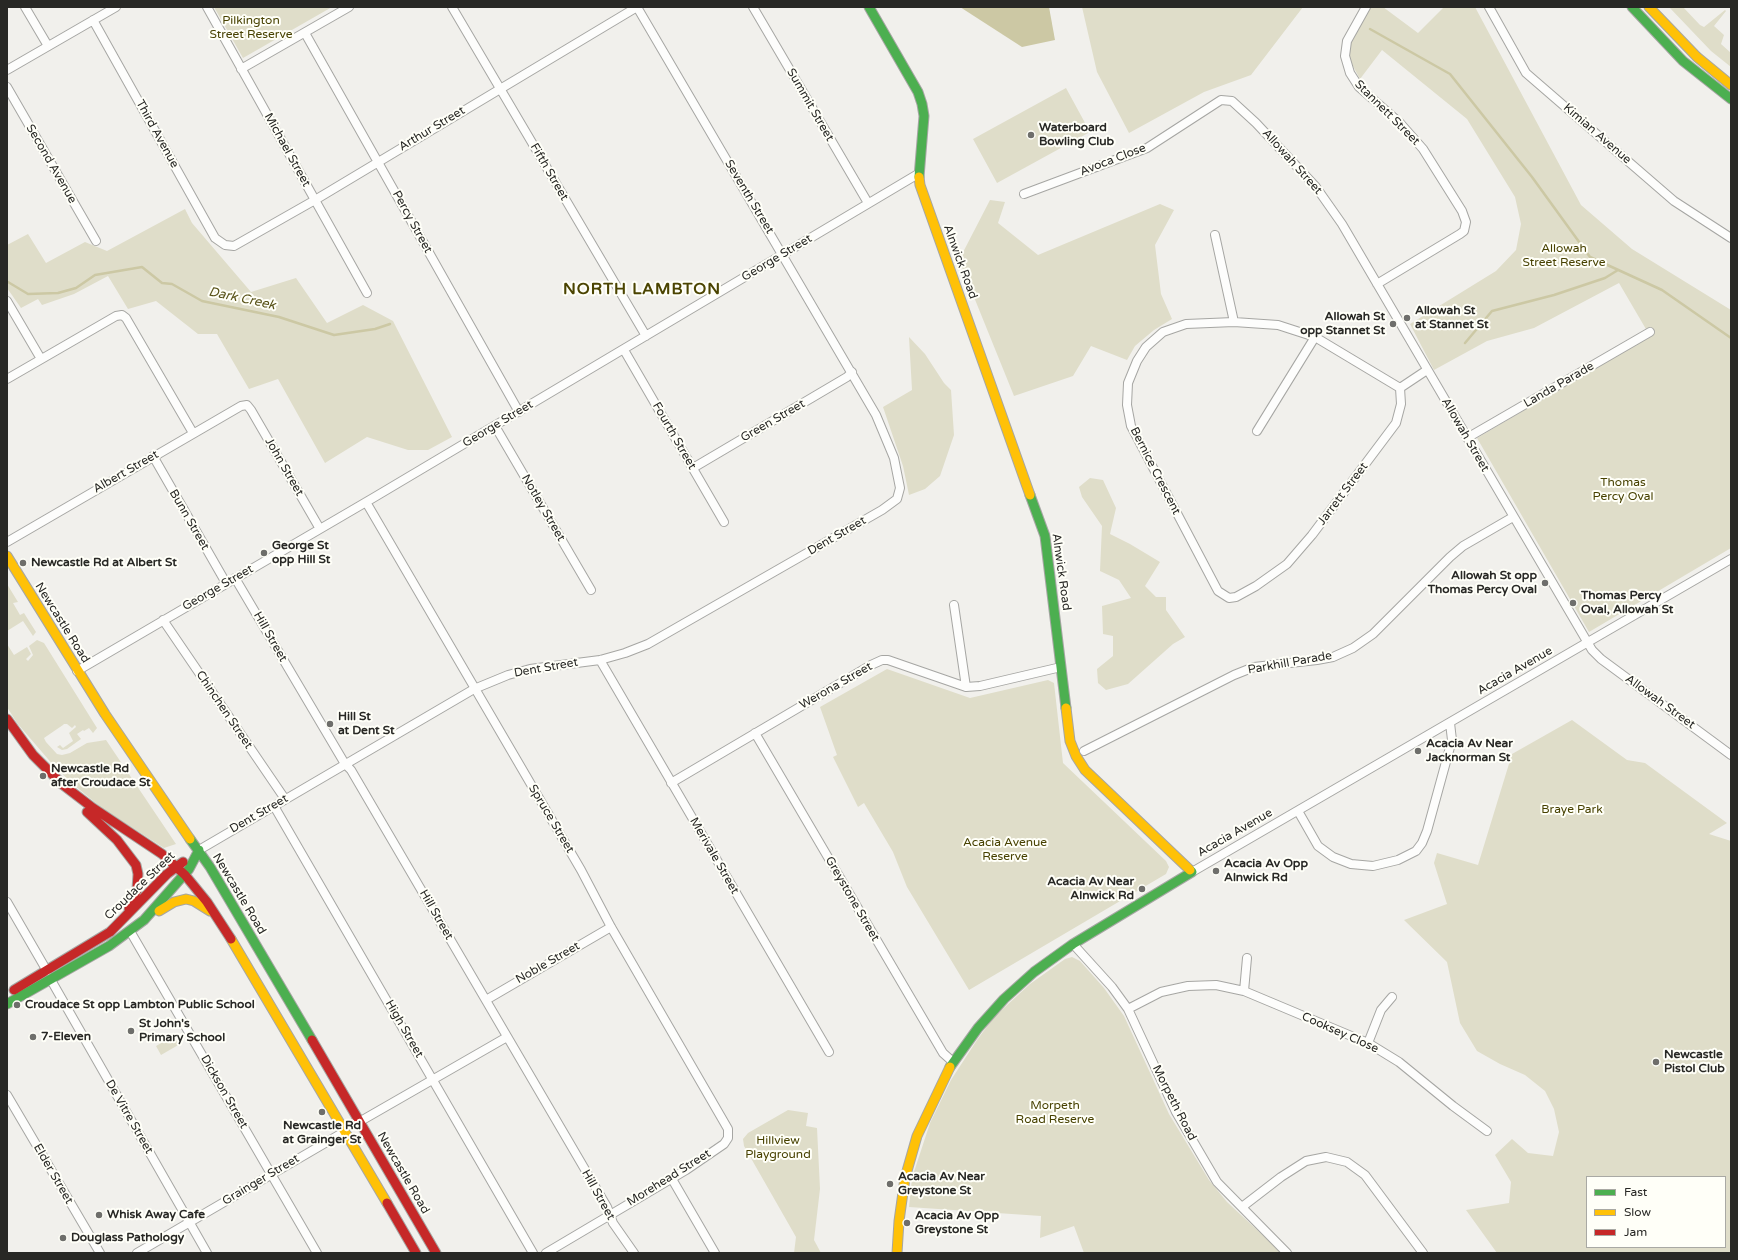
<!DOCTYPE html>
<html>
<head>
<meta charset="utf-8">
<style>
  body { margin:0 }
  #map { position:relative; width:1738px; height:1260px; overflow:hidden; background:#f1f0ec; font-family:"Varela Round",sans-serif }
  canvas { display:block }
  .frame { position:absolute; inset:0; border:8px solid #282825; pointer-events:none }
  .legend { position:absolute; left:1586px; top:1176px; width:140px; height:72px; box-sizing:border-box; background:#fffff8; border:1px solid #a9a9a4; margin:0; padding:5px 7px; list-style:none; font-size:12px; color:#282825 }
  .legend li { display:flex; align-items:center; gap:8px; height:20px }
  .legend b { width:20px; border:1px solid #a9a9a4 }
</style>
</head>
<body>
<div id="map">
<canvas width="1738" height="1260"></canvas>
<div class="frame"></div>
<ul class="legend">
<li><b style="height:5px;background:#4caf50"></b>Fast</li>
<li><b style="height:5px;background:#ffc107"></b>Slow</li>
<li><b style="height:5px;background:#c62828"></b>Jam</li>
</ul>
</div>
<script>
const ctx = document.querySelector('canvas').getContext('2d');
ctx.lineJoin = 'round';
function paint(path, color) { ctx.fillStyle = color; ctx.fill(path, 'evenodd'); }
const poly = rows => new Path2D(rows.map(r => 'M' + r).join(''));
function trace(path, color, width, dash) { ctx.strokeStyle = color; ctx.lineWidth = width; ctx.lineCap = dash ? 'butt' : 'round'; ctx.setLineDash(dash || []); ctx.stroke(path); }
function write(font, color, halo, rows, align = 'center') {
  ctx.font = font + ' "Varela Round",sans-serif'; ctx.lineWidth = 4; ctx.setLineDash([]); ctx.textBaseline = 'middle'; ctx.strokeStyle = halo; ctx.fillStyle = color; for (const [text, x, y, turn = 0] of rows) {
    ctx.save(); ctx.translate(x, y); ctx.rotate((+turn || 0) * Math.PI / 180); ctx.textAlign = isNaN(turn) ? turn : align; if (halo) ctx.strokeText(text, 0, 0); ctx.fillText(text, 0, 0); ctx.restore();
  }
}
const green = poly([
  [214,7,332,7,243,58],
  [1082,7,1303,7,1251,75,1204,92,1129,133,1097,72],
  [1368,7,1383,7,1418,33,1444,7,1475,7,1581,205,1632,249,1731,310,1731,548,1589,632,1477,438,1650,336,1619,283,1534,328,1487,341,1434,370,1410,324,1496,271,1516,250,1521,224,1515,197,1467,119,1382,50,1360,79,1348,57,1352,35],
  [1669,7,1683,7,1700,25,1704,27,1725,10,1726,11,1714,26,1724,35,1721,44,1731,53,1731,67,1711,51],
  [1066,88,1090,132,997,183,973,139],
  [990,200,1005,202,998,223,1038,255,1160,204,1174,210,1155,245,1161,294,1172,319,1154,330,1135,346,1127,360,1091,346,1073,376,1014,396,959,260],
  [185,209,192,223,251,292,296,278,327,323,363,305,393,321,452,437,428,450,408,450,367,437,325,463,278,379,249,389,217,334,198,334,156,301,128,309,108,276,74,294,42,305,38,299,21,308,7,288,7,245,28,234,46,263,85,242,107,251],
  [909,337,925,354,944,383,951,390,954,435,940,476,925,489,909,495,903,466,883,407,912,390],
  [1090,478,1103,480,1116,508,1110,534,1130,544,1160,562,1145,586,1156,597,1166,597,1166,610,1185,637,1173,644,1128,684,1106,690,1098,683,1097,669,1113,656,1113,636,1103,634,1102,606,1131,598,1119,580,1100,571,1102,526,1082,497,1079,487],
  [7,584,18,602,13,603,20,615,24,613,36,632,33,636,23,621,7,631],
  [37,640,44,643,97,728,93,733,89,728,84,731,83,730,77,734,81,739,67,749,62,750,57,747,60,745,63,748,73,741,69,733,76,727,75,725,72,728,67,724,64,724,63,725,44,738,46,742,57,754,62,755,70,753,87,743,106,740,176,844,164,848,103,809,74,785,54,766,17,723,7,707,7,644,14,655,27,647,31,654,26,659,28,661,33,655,29,646],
  [887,669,970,698,1048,680,1054,683,1063,763,1166,861,1169,867,1166,874,969,990,907,887,893,852,864,803,858,807,833,757,837,755,820,707],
  [1572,720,1627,760,1645,763,1727,823,1709,834,1731,841,1731,1253,1497,1253,1466,1210,1509,1203,1511,1182,1495,1155,1512,1139,1528,1153,1553,1156,1559,1132,1554,1109,1545,1091,1525,1075,1500,1064,1477,1051,1460,1023,1447,962,1404,920,1447,904,1434,863,1437,853,1478,865,1512,754],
  [1587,1177,1725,1177,1725,1247,1587,1247],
  [1072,957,1080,961,1104,988,1124,1016,1169,1114,1209,1180,1227,1202,1282,1253,1084,1253,1074,1226,1040,1238,1041,1216,909,1207,912,1178,930,1123,951,1080,977,1040,994,1017,1030,984,1065,959],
  [175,1035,180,1044,161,1055,156,1046],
  [788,1110,808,1113,806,1126,817,1128,820,1189,814,1240,821,1253,794,1253,796,1237,744,1146,743,1139,748,1133]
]);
const water = poly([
  [960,7,1049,7,1055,40,1022,47]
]);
const stream = poly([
  [1370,29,1450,74,1532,177,1590,257,1662,290,1731,338],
  [8,282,28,294,58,293,76,288,95,275,142,267,162,283,172,284,202,301,279,317,334,335,375,329,390,324],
  [1465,343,1492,311,1554,295,1605,278,1618,270]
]);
const street = poly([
  [25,7,48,46],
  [207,7,367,293],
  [452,7,646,336],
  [753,7,868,203],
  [1366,7,1347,41,1345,56,1350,73,1359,87,1400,123,1423,149,1462,211,1466,222,1464,231,1460,234,1377,284],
  [1489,7,1526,73,1674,201,1731,238],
  [93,20,215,238,225,245,234,246,315,200,637,7],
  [305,33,519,412],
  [241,69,349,7],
  [7,70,116,7],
  [7,87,96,241],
  [1024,194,1147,148,1221,100,1232,101,1256,123,1316,187,1342,224,1592,650,1601,659,1731,755],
  [1215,235,1234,322],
  [7,301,41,359],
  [624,350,724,522],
  [7,379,116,316,122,315,126,318,193,433],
  [1400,388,1315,337,1278,325,1234,322,1186,324,1163,332,1146,347,1137,361,1128,383,1127,405,1131,426,1218,591,1229,598,1236,597,1256,586,1287,564,1312,535,1396,423,1401,404,1400,388,1427,370],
  [495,426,591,590],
  [1257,431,1315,337],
  [1467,438,1650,332],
  [153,456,226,583],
  [693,468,847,377,852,372],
  [366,502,581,870,611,927,728,1129,728,1138,724,1144,686,1170,546,1253],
  [7,542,241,406,247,405,251,410,320,529],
  [235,578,345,764,351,770,607,1207,613,1223,634,1253],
  [954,605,966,687],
  [163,620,285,799],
  [600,660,829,1052],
  [77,671,373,498,918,174],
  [755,733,943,1053,953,1062],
  [1084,751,1234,675,1254,667,1317,660,1333,657,1353,648,1373,634,1450,557,1463,546,1513,517],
  [671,783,871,665,882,660,888,660,966,687,980,686,1061,667],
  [274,806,533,1253],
  [1298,811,1318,846,1333,857,1351,864,1373,866,1398,860,1416,851,1422,843,1427,831,1452,740,1450,723],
  [199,850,474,689,508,675,530,669,600,660,625,653,648,644,882,510,897,499,900,488,894,458,876,415,637,7],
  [1192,872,1731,559],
  [7,902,47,971],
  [130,931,317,1253],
  [1073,944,1112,987,1128,1009,1176,1112,1217,1182,1287,1253],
  [51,980,207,1253],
  [1244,991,1247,958],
  [486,1000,611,927],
  [1128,1009,1161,992,1188,986,1216,985,1244,991,1368,1043,1399,1062,1453,1106,1487,1131],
  [1368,1043,1381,1010,1392,997],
  [7,1095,100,1253],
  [359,1122,507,1037],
  [672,1179,715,1253],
  [1242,1207,1281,1177,1306,1161,1326,1157,1347,1162,1365,1175,1423,1253],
  [137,1253,344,1132]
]);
const fast = poly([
  [869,7,918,92,922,104,924,116,919,177],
  [1632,7,1683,61,1731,99],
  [1030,495,1045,536,1066,708],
  [190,839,210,867,312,1040],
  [7,1004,109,946,144,920,189,869,199,850],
  [950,1067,978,1028,1004,999,1034,972,1073,944,1192,872,1190,870]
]);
const slow = poly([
  [1649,7,1697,57,1731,85],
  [919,177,920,185,1030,495],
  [7,556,105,714,190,839],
  [1066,708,1070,741,1076,756,1085,770,1190,870],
  [159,911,174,902,186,899,194,901,210,911],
  [231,939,387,1203],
  [897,1253,899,1221,905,1178,917,1136,950,1067]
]);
const jam = poly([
  [7,719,33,755,63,785,93,808,162,854,185,875,207,902,231,939],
  [87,812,117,840,136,865,138,874,137,889,129,909],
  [14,990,110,932,167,874,183,862],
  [312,1040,436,1253],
  [387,1203,416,1253]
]);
const markers = [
  [1031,135,4,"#6e6e6b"],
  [1407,318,4,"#6e6e6b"],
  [1393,324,4,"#6e6e6b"],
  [264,553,4,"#6e6e6b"],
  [23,563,4,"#6e6e6b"],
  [1545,583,4,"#6e6e6b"],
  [1573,603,4,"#6e6e6b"],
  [330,724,4,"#6e6e6b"],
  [1418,751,4,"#6e6e6b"],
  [43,776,4,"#6e6e6b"],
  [1216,871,4,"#6e6e6b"],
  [1142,889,4,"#6e6e6b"],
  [17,1005,4,"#6e6e6b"],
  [131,1031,4,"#6e6e6b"],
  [33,1037,4,"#6e6e6b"],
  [1656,1062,4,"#6e6e6b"],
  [322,1112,4,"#6e6e6b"],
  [890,1184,4,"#6e6e6b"],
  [99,1215,4,"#6e6e6b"],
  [907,1223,4,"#6e6e6b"],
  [63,1238,4,"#6e6e6b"]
];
const parkNames = [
  ["Pilkington",251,21],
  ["Street Reserve",251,35],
  ["Allowah",1564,249],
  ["Street Reserve",1564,263],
  ["Thomas",1623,483],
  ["Percy Oval",1623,497],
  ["Braye Park",1572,810],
  ["Acacia Avenue",1005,843],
  ["Reserve",1005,857],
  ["Morpeth",1055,1106],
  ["Road Reserve",1055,1120],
  ["Hillview",778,1141],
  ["Playground",778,1155]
];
const streetNames = [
  ["Summit Street",810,105,60],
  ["Stannett Street",1387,113,45],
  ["Arthur Street",432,129,-31],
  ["Third Avenue",157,134,61],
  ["Kimian Avenue",1597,134,41],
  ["Michael Street",287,150,61],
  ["Avoca Close",1113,160,-21],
  ["Allowah Street",1292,162,48],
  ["Second Avenue",51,164,60],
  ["Fifth Street",549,172,60],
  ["Seventh Street",749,197,59],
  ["Percy Street",412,222,61],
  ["George Street",777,258,-31],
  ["Alnwick Road",960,262,70],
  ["Landa Parade",1559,385,-30],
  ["Green Street",773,421,-30],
  ["George Street",498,424,-31],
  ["Allowah Street",1465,435,60],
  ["Fourth Street",674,436,60],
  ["John Street",284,467,60],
  ["Bernice Crescent",1155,471,63],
  ["Albert Street",126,472,-30],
  ["Jarrett Street",1343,494,-53],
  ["Notley Street",543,508,60],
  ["Bunn Street",189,520,60],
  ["Dent Street",837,536,-30],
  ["Alnwick Road",1061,572,82],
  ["George Street",218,588,-30],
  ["Newcastle Road",62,623,58],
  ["Hill Street",270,637,60],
  ["Parkhill Parade",1290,663,-10],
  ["Dent Street",546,668,-10],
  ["Acacia Avenue",1515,671,-30],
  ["Werona Street",836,686,-30],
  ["Allowah Street",1660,702,36],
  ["Chinchen Street",224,710,56],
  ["Dent Street",259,814,-30],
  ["Spruce Street",551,819,59],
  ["Acacia Avenue",1235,833,-30],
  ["Merivale Street",714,856,60],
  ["Croudace Street",140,886,-44],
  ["Newcastle Road",239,894,59],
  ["Greystone Street",852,899,60],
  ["Hill Street",436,915,60],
  ["Noble Street",548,963,-30],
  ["High Street",404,1029,60],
  ["Cooksey Close",1340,1033,24],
  ["Dickson Street",224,1092,60],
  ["Morpeth Road",1174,1103,63],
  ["De Vitre Street",129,1117,60],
  ["Newcastle Road",403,1173,60],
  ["Elder Street",53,1174,60],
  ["Morehead Street",669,1178,-32],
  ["Grainger Street",261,1180,-31],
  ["Hill Street",598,1195,61]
];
const poiNames = [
  ["Waterboard",1039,128],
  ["Bowling Club",1039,142],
  ["Allowah St",1415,311],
  ["at Stannet St",1415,325],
  ["Allowah St",1385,317,"right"],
  ["opp Stannet St",1385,331,"right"],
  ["George St",272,546],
  ["opp Hill St",272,560],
  ["Newcastle Rd at Albert St",31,563],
  ["Allowah St opp",1537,576,"right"],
  ["Thomas Percy Oval",1537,590,"right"],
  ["Thomas Percy",1581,596],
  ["Oval, Allowah St",1581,610],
  ["Hill St",338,717],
  ["at Dent St",338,731],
  ["Acacia Av Near",1426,744],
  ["Jacknorman St",1426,758],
  ["Newcastle Rd",51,769],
  ["after Croudace St",51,783],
  ["Acacia Av Opp",1224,864],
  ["Alnwick Rd",1224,878],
  ["Acacia Av Near",1134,882,"right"],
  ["Alnwick Rd",1134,896,"right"],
  ["Croudace St opp Lambton Public School",25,1005],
  ["St John's",139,1024],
  ["Primary School",139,1038],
  ["7-Eleven",41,1037],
  ["Newcastle",1664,1055],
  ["Pistol Club",1664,1069],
  ["Newcastle Rd",322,1126,"center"],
  ["at Grainger St",322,1140,"center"],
  ["Acacia Av Near",898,1177],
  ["Greystone St",898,1191],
  ["Whisk Away Cafe",107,1215],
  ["Acacia Av Opp",915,1216],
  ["Greystone St",915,1230],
  ["Douglass Pathology",71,1238]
];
const waterNames = [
  ["Dark Creek",242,299,12]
];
const districtNames = [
  ["NORTH LAMBTON",642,290]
];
paint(green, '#dfddc9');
paint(water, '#ccc8a4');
trace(stream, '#ccc8a4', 2.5);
trace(street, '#a6a6a3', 10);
trace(fast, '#a6a6a3', 11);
trace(slow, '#a6a6a3', 11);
trace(jam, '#a6a6a3', 11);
trace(street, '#fdfdfc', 8);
trace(fast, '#4caf50', 9);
trace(slow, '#ffc107', 9);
trace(jam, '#c62828', 9);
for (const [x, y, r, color] of markers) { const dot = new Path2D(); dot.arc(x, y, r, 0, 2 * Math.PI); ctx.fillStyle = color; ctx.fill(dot); trace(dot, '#fffff8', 1.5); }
write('12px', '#474100', '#fffff8', parkNames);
write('12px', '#282825', '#fffff8', streetNames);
write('bold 12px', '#282825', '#fffff8', poiNames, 'left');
write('italic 13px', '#585218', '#fffff8', waterNames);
ctx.letterSpacing = '1px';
write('bold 16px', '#4b4401', '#fffff8', districtNames);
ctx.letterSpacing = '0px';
</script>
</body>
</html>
